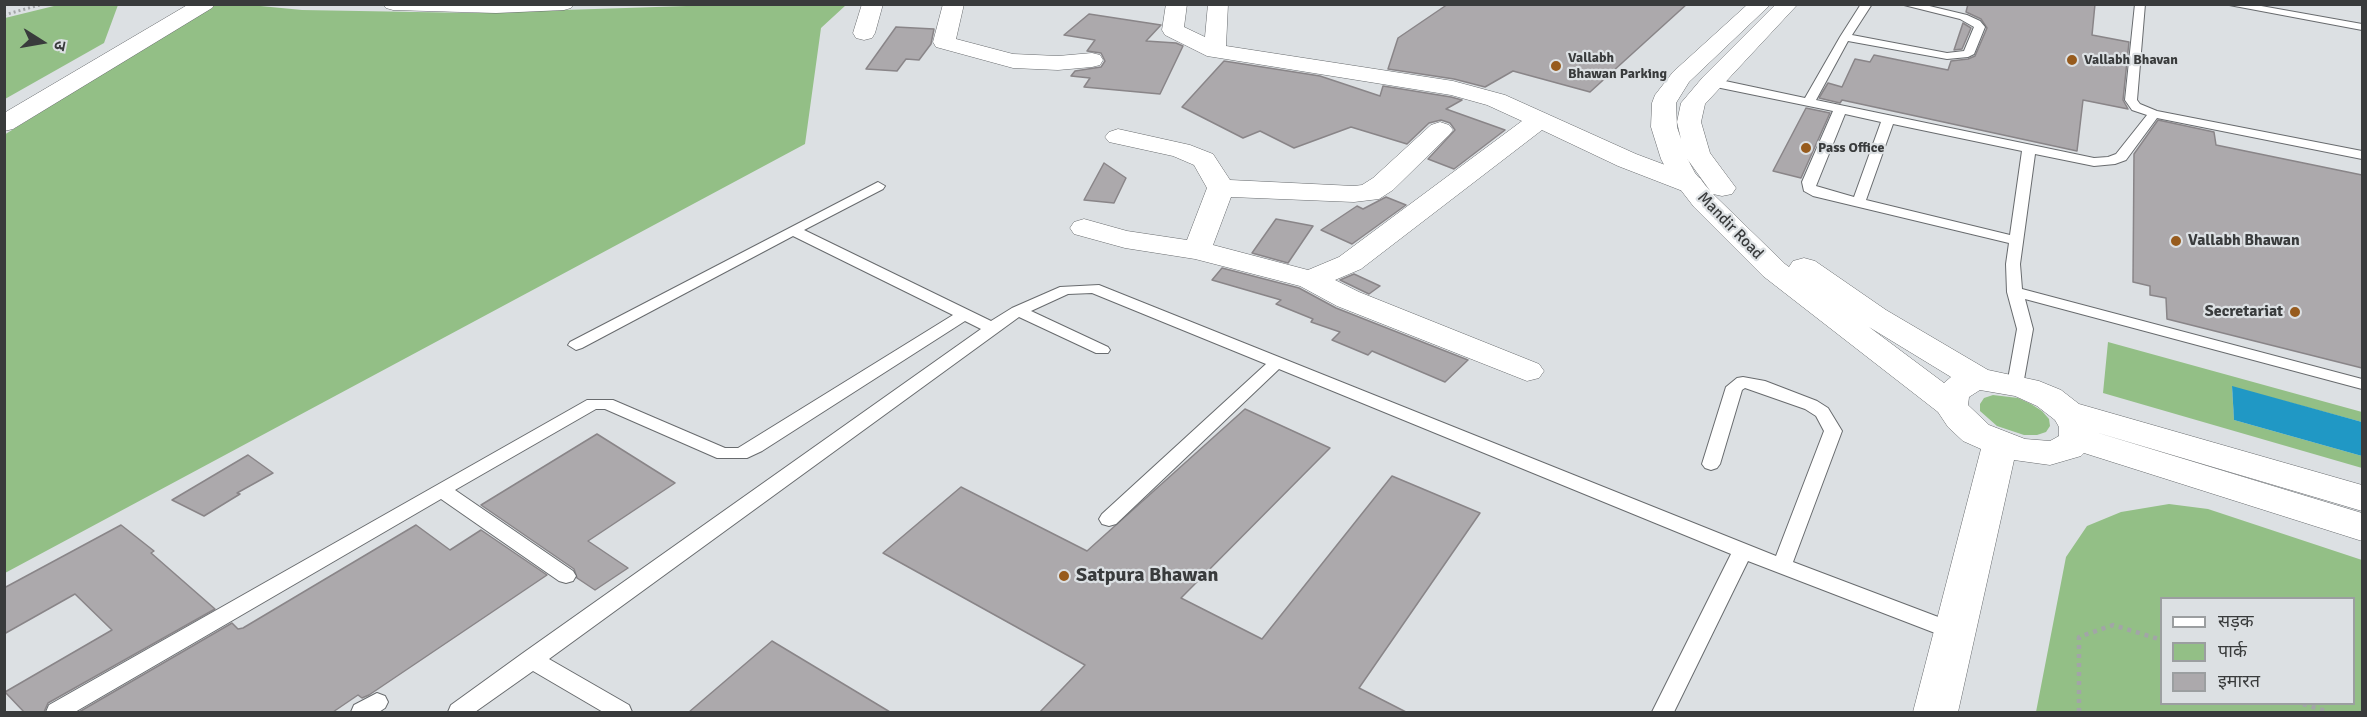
<!DOCTYPE html>
<html>
<head>
<meta charset="utf-8">
<style>
  body { margin:0 }
  #map { position:relative; width:2367px; height:717px; overflow:hidden; background:#dce0e3; font-family:Signika,"Noto Sans Devanagari",sans-serif }
  canvas { display:block }
  .frame { position:absolute; inset:0; border:6px solid #393b3c; pointer-events:none }
  .legend { position:absolute; left:2160px; top:597px; width:195px; height:108px; box-sizing:border-box; background:#dce0e3; border:2px solid #9b9ea0; margin:0; padding:8px 10px; list-style:none; font-size:18px; color:#393b3c }
  .legend li { display:flex; align-items:center; gap:12px; height:30px }
  .legend b { width:30px; border:2px solid #9b9ea0 }
  .north { position:absolute; left:12px; top:12px; width:60px; height:60px; -webkit-text-stroke:4px #dce0e3; paint-order:stroke; rotate:101deg; font-size:16px; font-weight:700; line-height:24px; text-align:center; color:#393b3c }
  .north::after { content:''; display:block; margin:auto; width:21px; height:27px; background:#393b3c; clip-path:polygon(50% 0,100% 100%,50% 72%,0 100%) }
</style>
</head>
<body>
<div id="map">
<canvas width="2367" height="717"></canvas>
<div class="frame"></div>
<ul class="legend">
<li><b style="height:8px;background:#fff"></b>सड़क</li>
<li><b style="height:16px;background:#93bf86"></b>पार्क</li>
<li><b style="height:16px;background:#aca9ac"></b>इमारत</li>
</ul>
<div class="north">उ</div>
</div>
<script>
const ctx = document.querySelector('canvas').getContext('2d');
ctx.lineJoin = 'round';
function paint(path, color) { ctx.fillStyle = color; ctx.fill(path, 'evenodd'); }
const poly = rows => new Path2D(rows.map(r => 'M' + r).join(''));
function trace(path, color, width, dash) { ctx.strokeStyle = color; ctx.lineWidth = width; ctx.lineCap = dash ? 'butt' : 'round'; ctx.setLineDash(dash || []); ctx.stroke(path); }
function write(font, color, halo, rows, align = 'center') {
  ctx.font = font + ' Signika,sans-serif'; ctx.lineWidth = 4.5; ctx.setLineDash([]); ctx.textBaseline = 'middle'; ctx.strokeStyle = halo; ctx.fillStyle = color; for (const [text, x, y, turn = 0] of rows) {
    ctx.save(); ctx.translate(x, y); ctx.rotate((+turn || 0) * Math.PI / 180); ctx.textAlign = isNaN(turn) ? turn : align; if (halo) ctx.strokeText(text, 0, 0); ctx.fillText(text, 0, 0); ctx.restore();
  }
}
const green = poly([
  [58,5,118,5,104,43,5,99,5,18],
  [212,5,250,5,302,10,473,13,717,5,846,5,821,28,805,144,5,573,4,135],
  [2108,342,2362,412,2362,422,2232,387,2234,420,2362,456,2362,468,2103,393],
  [1993,395,2018,398,2031,404,2042,411,2049,419,2050,426,2046,432,2037,435,2024,435,1997,426,1980,411,1980,404,1984,398],
  [2169,504,2208,509,2362,560,2362,712,2036,712,2066,557,2087,526,2121,512],
  [2354,598,2354,704,2162,704,2162,598]
]);
const water = poly([
  [2232,386,2362,422,2362,456,2234,420]
]);
const building = poly([
  [1448,4,1687,4,1590,92,1513,71,1485,87,1454,79,1388,69,1398,38,1448,4],
  [1968,4,2095,4,2092,35,2129,42,2123,100,2128,109,2083,100,2077,151,1842,100,1840,103,1819,98,1828,83,1842,87,1855,59,1870,62,1874,55,1948,70,1951,61,1968,59,1975,56,1987,28,1981,19,1966,12,1968,4],
  [1089,14,1161,25,1146,41,1176,43,1183,46,1160,94,1084,87,1090,78,1071,76,1075,71,1101,67,1105,61,1101,53,1087,51,1095,40,1064,35,1089,14],
  [1963,23,1971,28,1962,49,1954,50,1963,23],
  [896,27,934,29,931,44,919,60,906,59,897,71,866,69,896,27],
  [1224,61,1320,76,1380,96,1383,86,1451,97,1462,100,1446,109,1505,130,1454,169,1428,159,1455,130,1450,123,1441,120,1429,123,1407,144,1351,127,1294,148,1260,131,1243,138,1182,107,1224,61],
  [1806,108,1830,113,1801,178,1773,171,1806,108],
  [2158,120,2214,132,2216,145,2362,175,2362,368,2167,319,2166,298,2150,295,2150,286,2133,282,2134,154,2158,120],
  [1104,163,1126,178,1114,203,1084,200,1104,163],
  [1386,197,1406,205,1352,244,1321,230,1357,206,1363,209,1386,197],
  [1276,219,1313,226,1288,263,1252,253,1276,219],
  [1222,268,1299,288,1336,308,1468,360,1445,382,1372,351,1368,355,1332,340,1340,332,1311,322,1313,319,1276,304,1281,300,1212,280,1222,268],
  [1354,274,1380,286,1369,294,1340,280,1354,274],
  [1245,409,1330,448,1181,598,1262,639,1392,476,1480,513,1359,688,1406,712,1040,712,1085,665,883,553,961,487,1087,551,1245,409],
  [597,434,675,483,588,541,628,568,595,590,577,578,574,569,481,505,597,434],
  [248,455,273,473,237,493,240,494,204,516,172,500,248,455],
  [121,525,154,551,151,553,215,609,48,703,44,712,24,712,5,692,112,630,75,594,4,634,4,588,121,525],
  [416,525,450,550,481,530,547,575,369,695,362,698,358,695,333,712,79,712,232,623,238,629,243,628,416,525],
  [772,641,890,712,689,712,772,641]
]);
const pathFar1 = poly([
  [4,15,43,4]
]);
const path = poly([
  [2303,704,2329,712],
  [2079,712,2079,637,2113,625,2162,640]
]);
const lane = poly([
  [1861,4,1872,4,1852,35,1947,53,1964,51,1974,27,1960,19,1900,4,1921,4,1967,15,1980,21,1985,27,1974,54,1968,57,1947,59,1848,41,1816,100,2094,158,2108,157,2116,154,2147,115,2132,110,2125,100,2135,4,2145,4,2137,100,2140,104,2157,111,2362,151,2362,159,2157,118,2126,160,2115,164,2094,166,2035,154,2020,264,2022,289,2362,379,2362,389,2025,299,2033,329,2023,385,2021,389,2009,389,2007,385,2017,329,2007,292,2006,264,2009,243,1813,196,1804,191,1802,182,1833,111,1711,86,1705,82,1711,78,1805,98,1840,37,1861,4],
  [1845,114,1881,122,1854,197,1816,186,1845,114],
  [1893,124,2022,151,2010,235,1866,200,1893,124],
  [2224,4,2250,4,2362,24,2362,30,2224,4],
  [878,182,885,186,883,189,804,230,991,321,1012,308,1060,287,1099,285,1776,556,1824,431,1816,416,1805,409,1745,388,1742,390,1720,464,1717,468,1711,470,1705,468,1702,464,1726,387,1737,378,1743,377,1765,381,1817,401,1828,408,1842,431,1793,562,1962,626,1966,632,1962,638,1955,640,1948,638,1748,561,1674,712,1652,712,1731,554,1279,369,1116,524,1109,526,1102,524,1099,519,1102,514,1266,364,1092,293,1068,294,1031,311,1108,347,1110,350,1108,353,1096,353,1019,317,549,659,629,705,632,712,603,712,533,671,475,712,448,712,451,705,523,653,981,329,965,321,762,451,747,458,717,458,605,409,596,409,455,490,573,571,576,576,573,581,566,583,559,581,441,499,75,712,46,712,49,705,587,400,613,400,725,448,738,448,953,315,793,236,582,348,576,350,568,345,570,342,878,182],
  [377,693,385,696,388,702,385,708,379,712,351,712,354,705,377,693]
]);
const street = poly([
  [383,4,574,4,571,8,564,10,496,13,393,10,386,8,383,4],
  [862,4,883,4,875,33,872,38,864,40,856,38,853,33,862,4],
  [943,4,964,4,956,39,1013,54,1058,56,1092,53,1100,55,1103,60,1100,65,1092,67,1058,70,1013,68,936,47,933,42,943,4],
  [1166,4,1187,4,1184,27,1205,37,1208,4,1228,4,1226,46,1453,81,1505,95,1636,154,1700,178,1704,184,1700,190,1690,192,1680,190,1618,166,1542,130,1361,269,1335,280,1359,292,1539,364,1544,371,1539,378,1527,381,1337,306,1300,286,1195,259,1125,248,1074,234,1070,228,1074,222,1084,219,1127,231,1187,240,1207,188,1194,165,1173,156,1109,142,1105,137,1109,132,1118,129,1190,145,1213,154,1230,180,1354,186,1362,185,1373,178,1431,125,1440,122,1449,125,1453,130,1449,135,1393,190,1379,199,1354,202,1231,197,1213,245,1308,270,1339,257,1522,121,1487,105,1451,95,1207,56,1165,35,1162,30,1166,4]
]);
const secondary = poly([
  [189,4,215,4,212,8,13,129,4,131,4,113,189,4],
  [1748,4,1771,4,1689,82,1676,103,1677,127,1681,139,1677,122,1681,103,1703,77,1776,4,1798,4,1705,104,1701,122,1710,153,1736,188,1732,194,1722,196,1713,194,1785,264,1789,267,1793,261,1804,258,1815,261,1886,310,1988,370,2039,381,2061,390,2079,404,2362,485,2362,511,2095,432,2362,513,2362,541,2084,453,2081,456,2050,465,2014,460,1958,712,1913,712,1981,449,1963,441,1948,427,1938,412,1763,276,1694,207,1670,176,1661,159,1651,127,1652,103,1655,95,1673,72,1748,4],
  [1687,158,1688,160,1711,192,1695,173,1687,158],
  [1869,327,1951,377,1944,383,1869,327],
  [1980,390,2015,396,2037,406,2055,420,2059,427,2059,436,2050,441,2025,439,1989,425,1968,405,1969,397,1980,390]
]);
const markers = [
  [2072,60,6,"#975b1d"],
  [1556,66,6,"#975b1d"],
  [1806,148,6,"#975b1d"],
  [2176,241,6,"#975b1d"],
  [2295,312,6,"#975b1d"],
  [1064,576,6,"#975b1d"]
];
const farPoinames = [
  ["Vallabh",1568,58],
  ["Bhawan Parking",1568,74],
  ["Vallabh Bhavan",2084,60],
  ["Pass Office",1818,148]
];
const streetNames = [
  ["Mandir Road",1730,226,46]
];
const poiNames = [
  ["Vallabh Bhawan",2188,241],
  ["Secretariat",2283,312,"right"]
];
const nearPoinames = [
  ["Satpura Bhawan",1076,576]
];
paint(green, '#93bf86');
paint(water, '#2098c5');
paint(building, '#aca9ac');
trace(building, '#898588', 1.5);
trace(lane, '#686b6e', 2);
trace(street, '#686b6e', 1);
trace(secondary, '#686b6e', 1);
trace(pathFar1, '#a2a5a7', 3, [2, 3]);
trace(path, '#a2a5a7', 4.5, [4, 5]);
paint(lane, '#fff');
paint(street, '#fff');
paint(secondary, '#fff');
for (const [x, y, r, color] of markers) { const dot = new Path2D(); dot.arc(x, y, r, 0, 2 * Math.PI); ctx.fillStyle = color; ctx.fill(dot); trace(dot, '#dce0e3', 2); }
write('bold 14px', '#393b3c', '#dce0e3', farPoinames, 'left');
write('16px', '#393b3c', '#dce0e3', streetNames);
write('bold 16px', '#393b3c', '#dce0e3', poiNames, 'left');
write('bold 20px', '#393b3c', '#dce0e3', nearPoinames, 'left');
</script>
</body>
</html>
